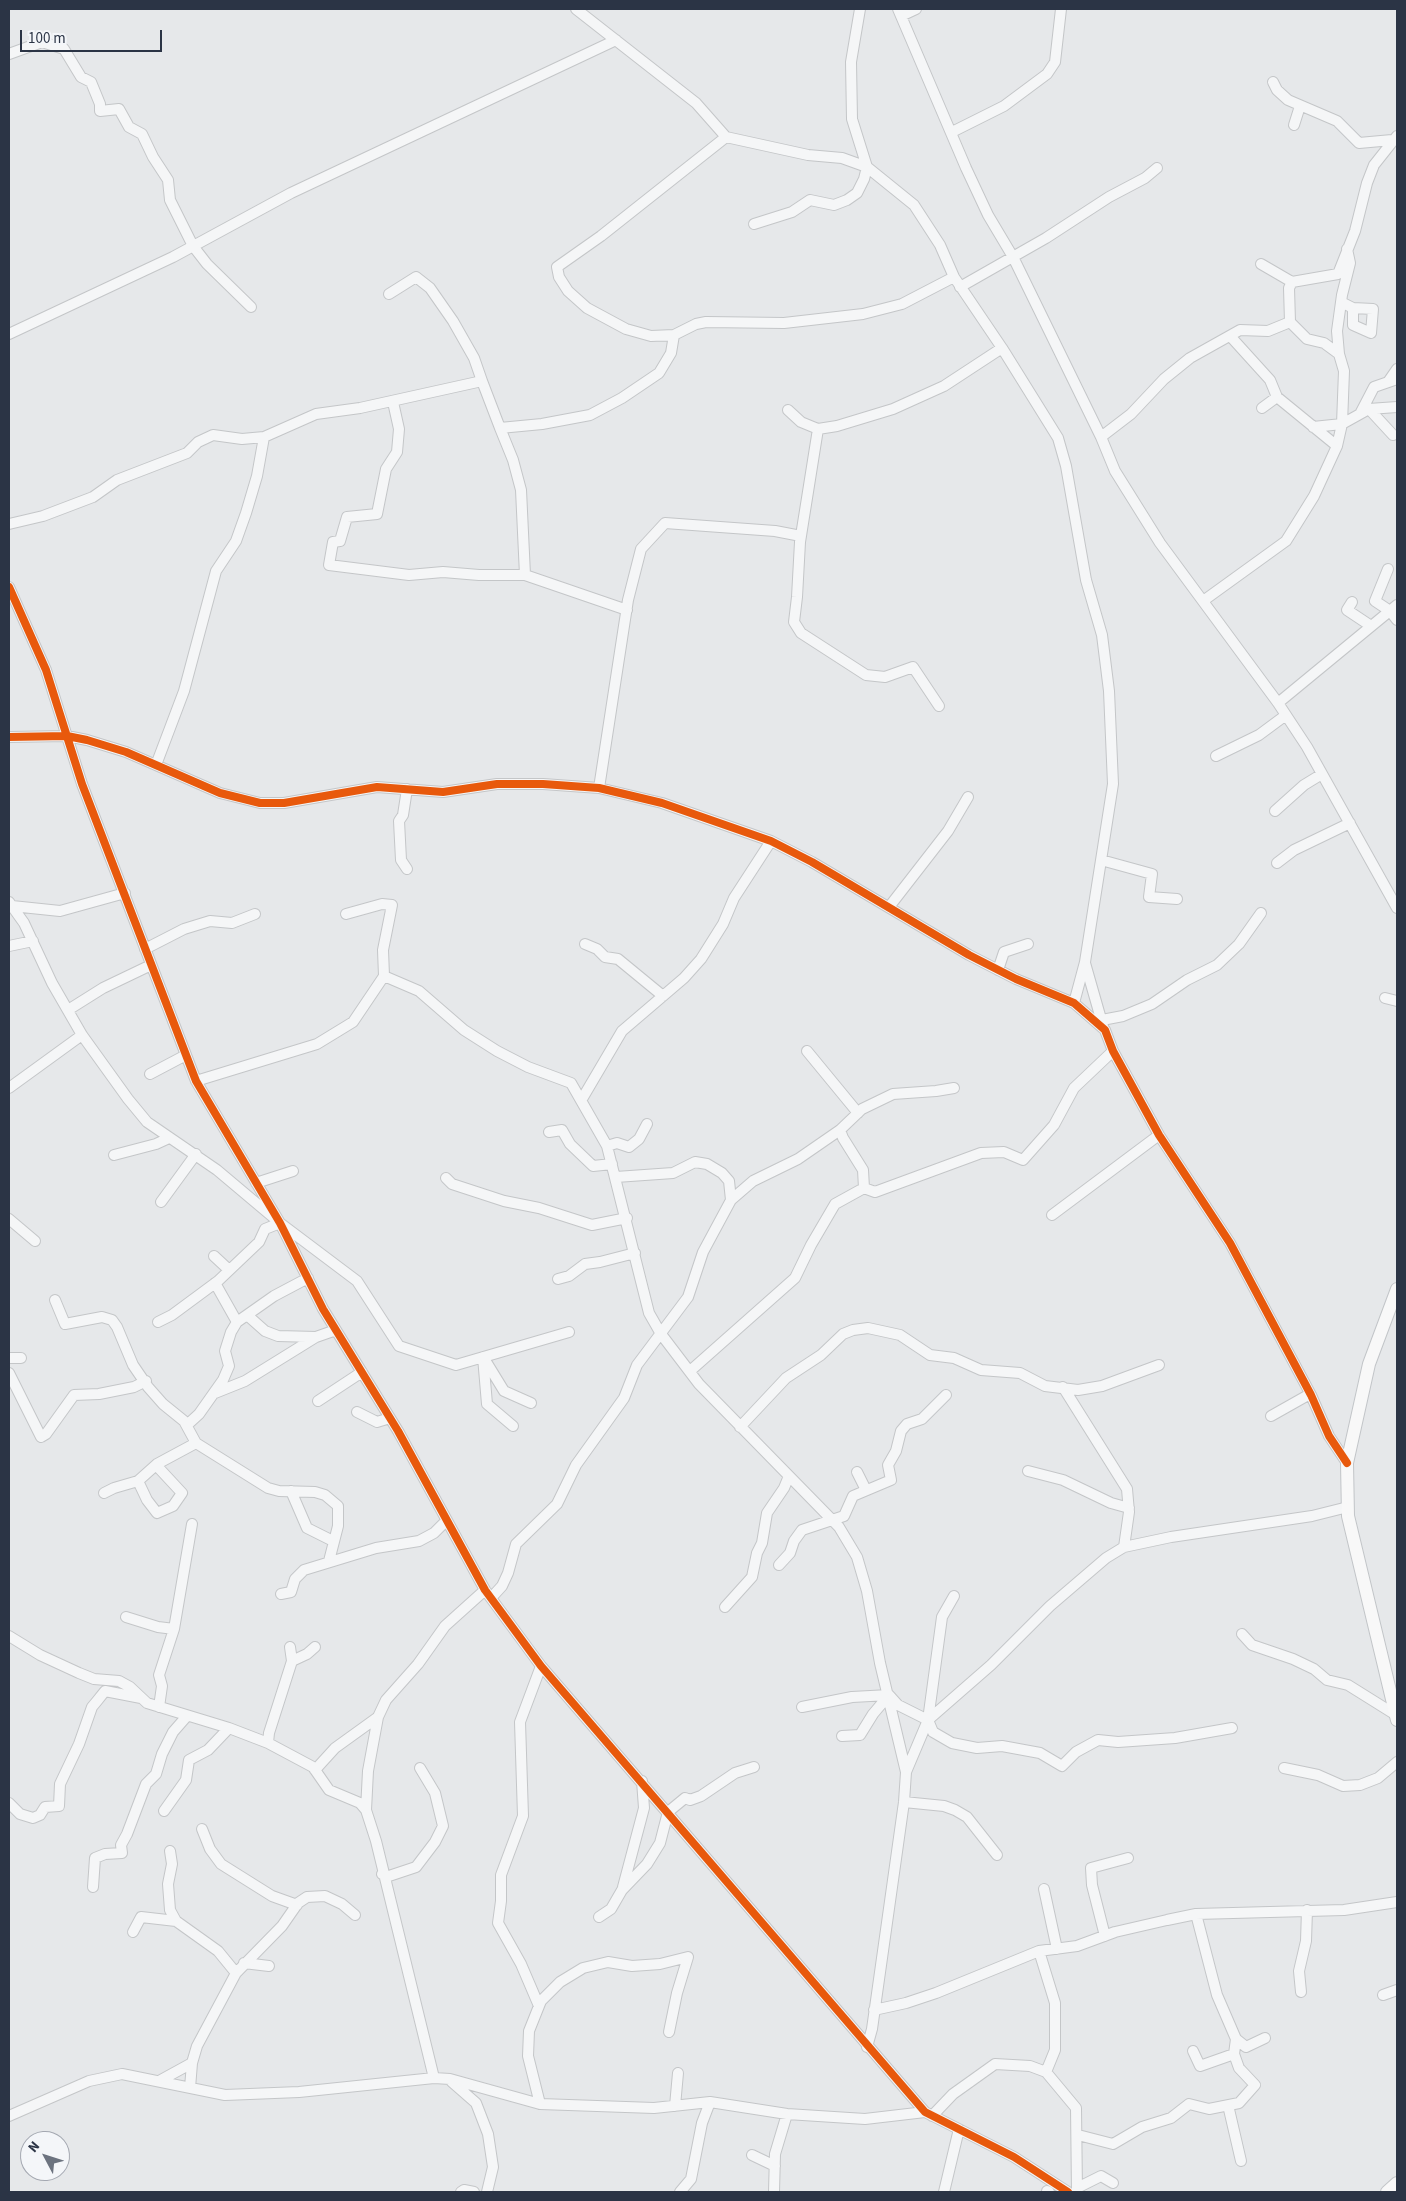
<!DOCTYPE html>
<html>
<head>
<meta charset="utf-8">
<style>
  body { margin:0 }
  #map { position:relative; width:1406px; height:2201px; overflow:hidden; background:#e6e8ea; font-family:"Source Sans 3",sans-serif }
  canvas { display:block }
  .frame { position:absolute; inset:0; border:10px solid #2b3445; pointer-events:none }
  .north { position:absolute; left:20px; top:2131px; width:50px; height:50px; box-sizing:border-box; background:#f4f6f9; border:1px solid #a4a8b1; border-radius:50%; rotate:310deg; font-size:14px; font-weight:700; line-height:20px; text-align:center; color:#2b3445 }
  .north::after { content:''; display:block; margin:auto; width:18px; height:22px; background:#6c737f; clip-path:polygon(50% 0,100% 100%,50% 72%,0 100%) }
  .scale { position:absolute; left:20px; top:30px; width:142px; height:22px; box-sizing:border-box; border:2px solid #2b3445; border-top:0; padding-left:6px; font-size:15px; line-height:18px; white-space:nowrap; color:#2b3445; -webkit-text-stroke:4px #f4f6f9; paint-order:stroke }
</style>
</head>
<body>
<div id="map">
<canvas width="1406" height="2201"></canvas>
<div class="frame"></div>
<div class="north">N</div>
<div class="scale">100 m</div>
</div>
<script>
const ctx = document.querySelector('canvas').getContext('2d');
ctx.lineJoin = 'round';
const poly = rows => new Path2D(rows.map(r => 'M' + r).join(''));
function trace(path, color, width, dash) { ctx.strokeStyle = color; ctx.lineWidth = width; ctx.lineCap = dash ? 'butt' : 'round'; ctx.setLineDash(dash || []); ctx.stroke(path); }
const minor = poly([
  [576,9,696,103,726,137,808,155,842,158,867,167,914,205,940,245,954,277,1002,348,1058,438,1066,466,1086,580,1102,635,1109,691,1113,784,1085,962,1074,1003],
  [898,9,966,168,988,215,1013,257,1101,437,1115,471,1160,543,1278,703,1307,747,1397,908],
  [901,16,916,9],
  [9,54,42,42,64,49,81,77,91,82,100,104,100,111,119,109,129,127,142,134,153,157,168,180,170,200,193,246,207,264,251,307],
  [1273,82,1277,90,1288,100,1337,121,1359,143,1392,140],
  [1294,125,1300,106],
  [952,132,1004,106,1047,74,1055,62,1061,9],
  [726,137,601,236,557,267,559,277,568,291,587,308,626,329,651,336,674,335,696,324,706,322,784,323,863,314,902,304,954,277],
  [754,224,792,212,810,200,834,205,847,200,857,193,864,179,867,167,852,119,851,62,860,9],
  [1261,264,1292,282],
  [960,287,1046,238,1109,197,1145,178,1157,168],
  [389,294,416,277,430,288,453,321,474,358,482,381],
  [1341,302,1353,308,1353,325,1371,333,1373,309,1353,308],
  [9,334,173,257,291,193,616,40],
  [1231,337,1270,380,1277,397,1337,446],
  [1339,354,1337,331,1342,295,1350,263,1347,249],
  [1388,382,1397,369],
  [393,402,399,429,397,452,386,469,377,514,347,517,340,541,333,542,329,565,409,575,443,572,479,575,525,575],
  [1262,408,1277,397],
  [1369,409,1393,435],
  [788,410,801,422,818,429,837,426,893,409,944,386,1002,348],
  [1361,412,1374,387,1397,379],
  [1313,427,1342,424,1369,409,1397,407],
  [500,428,513,460,521,490,525,575,627,610],
  [818,429,800,542,797,597,794,622,801,633,866,675,885,677,913,667,939,706],
  [1101,437,1131,414,1164,379,1190,358,1240,330,1268,331,1290,322],
  [9,524,43,516,93,497,117,480,187,453,198,442,213,435,242,439,264,437,316,414,360,408,482,381,500,428,542,424,590,415,622,398,659,373,671,353,674,335],
  [1388,569,1375,601,1390,611,1397,620],
  [9,587,46,670,82,784,196,1081,280,1223,323,1309,398,1431,485,1590,541,1666,925,2112,1014,2157,1068,2192],
  [1203,601,1286,541,1314,496,1337,446,1342,424,1344,371,1339,354,1324,343,1307,339,1290,322,1289,288,1292,282,1338,274,1355,231,1367,183,1374,165,1397,136],
  [1352,602,1347,610,1371,626],
  [1278,703,1397,605],
  [9,737,67,736,87,740,126,752,220,793,260,803,284,803,377,787,443,792,497,784,543,784,599,788,662,803,771,841,812,862,969,955,1016,979,1074,1003,1105,1030,1113,1051,1159,1135,1230,1243,1311,1395,1329,1436,1347,1463],
  [1216,756,1259,735,1286,715],
  [156,765,184,691,216,571,236,541,246,513,257,476,264,437],
  [599,788,628,600,641,549,665,523,775,531,801,536],
  [1275,811,1304,785,1322,774],
  [1101,860,1152,874,1149,897,1177,899],
  [1277,863,1294,850,1350,823],
  [407,869,401,860,399,821,403,815,407,789],
  [9,902,24,923,52,983,82,1035,128,1099,147,1122,217,1170,280,1223,357,1281,399,1346,456,1365,569,1332],
  [12,906,60,911,125,893],
  [889,907,948,831,968,797],
  [585,944,597,949,605,957,618,959,663,996],
  [9,946,33,941],
  [145,949,184,929,210,921,232,923,255,914],
  [1085,963,1103,1026],
  [998,970,1004,952,1028,944],
  [384,976,419,991,464,1030,497,1051,528,1067,571,1083,607,1146,649,1313,661,1334,699,1384,839,1527,857,1557,867,1591,880,1663,906,1772,904,1802,872,2029,867,2047],
  [1385,998,1397,1001],
  [68,1010,103,988,151,965],
  [1102,1020,1123,1016,1152,1004,1187,980,1217,965,1239,944,1261,913],
  [807,1051,858,1113],
  [150,1074,186,1055],
  [196,1081,317,1044,353,1022,384,976,383,950,392,905,382,904,346,914],
  [9,1088,82,1035],
  [582,1099,622,1031,684,978,701,959,723,924,734,898,771,841],
  [840,1130,843,1138,863,1170,864,1188,875,1192,981,1153,1004,1152,1023,1160,1054,1125,1074,1088,1113,1051],
  [549,1132,562,1130,570,1144,593,1166,612,1164],
  [607,1146,617,1143,629,1147,639,1139,647,1124],
  [114,1155,156,1144,169,1138],
  [616,1177,673,1173,695,1162,707,1164,722,1173,729,1181,731,1200],
  [446,1178,452,1184,504,1201,539,1208,592,1225,627,1218],
  [256,1183,293,1171],
  [161,1202,196,1154],
  [1052,1215,1159,1135],
  [9,1219,35,1241],
  [214,1256,228,1269],
  [558,1279,569,1276,585,1264,600,1262,635,1253],
  [215,1283,237,1322],
  [55,1300,65,1324,102,1317,112,1320,117,1327,133,1365,148,1387,163,1404,184,1421,196,1443],
  [247,1315,265,1331,278,1336,316,1337,336,1330],
  [158,1322,172,1315,218,1281,259,1242,265,1229,280,1223],
  [483,1357,487,1404,513,1426],
  [9,1358,21,1358],
  [485,1360,504,1391,531,1403],
  [690,1371,795,1278,811,1245,835,1204,864,1188],
  [9,1373,41,1437,46,1434,74,1395,99,1394,134,1387,146,1381],
  [1063,1387,1127,1489,1129,1512,1124,1547],
  [215,1393,245,1381,316,1337],
  [318,1401,362,1372],
  [357,1412,377,1422,390,1418],
  [1271,1416,1310,1394],
  [187,1425,199,1414,223,1380,229,1366,225,1351,231,1332,237,1322,274,1296,308,1278],
  [740,1427,786,1378,821,1355,843,1334,853,1330,868,1328,900,1335,930,1355,954,1358,981,1370,1020,1373,1045,1386,1078,1390,1102,1386,1159,1365],
  [1028,1471,1063,1480,1111,1503,1129,1508],
  [857,1472,866,1490],
  [138,1481,147,1500,157,1513,173,1506,182,1493,156,1465],
  [291,1491,307,1528,333,1541],
  [104,1493,114,1488,138,1481,157,1464,196,1443,268,1488,279,1491,315,1492,325,1495,338,1506,338,1526,329,1561],
  [779,1565,790,1553,794,1541,802,1530,844,1516,853,1496,891,1480,888,1465,896,1451,901,1431,907,1424,922,1419,946,1395],
  [281,1594,291,1592,295,1579,304,1570,376,1548,419,1541,434,1533,446,1521],
  [491,1598,502,1586,508,1573,516,1544,557,1504,576,1465,624,1398,637,1365,688,1297,703,1252,731,1200,753,1181,798,1159,840,1130,862,1109,893,1094,936,1091,954,1088],
  [725,1607,752,1577,757,1553,762,1543,767,1513,784,1488,789,1476],
  [126,1617,158,1627,174,1629],
  [1242,1634,1252,1645,1293,1659,1314,1669,1327,1680,1348,1685,1396,1715],
  [9,1636,40,1655,79,1673,94,1679,119,1681,130,1687,147,1703,229,1728,268,1743,313,1767,329,1790,360,1803,366,1810],
  [292,1661,307,1654,315,1647],
  [159,1707,162,1686,159,1675,174,1629,192,1524],
  [802,1707,852,1697,889,1695,898,1705,928,1720,933,1732,952,1743,977,1748,1002,1746,1040,1753,1062,1766,1076,1752,1098,1740,1118,1742,1175,1738,1232,1728],
  [928,1720,991,1665,1050,1606,1106,1558,1124,1547,1171,1537,1312,1516,1348,1507],
  [842,1736,860,1735,873,1714,889,1695],
  [268,1743,269,1733,292,1661,290,1647],
  [1284,1768,1318,1775,1343,1786,1360,1785,1378,1778,1397,1762],
  [315,1770,335,1748,378,1717],
  [906,1772,928,1720,942,1617,954,1596],
  [904,1802,944,1806,955,1810,967,1817,997,1855],
  [9,1803,20,1814,33,1818,40,1815,45,1807,59,1806,60,1784,79,1744,92,1707,97,1701,105,1691,141,1698],
  [164,1811,186,1780,189,1760,208,1750,229,1728],
  [202,1829,210,1849,221,1864,272,1896,297,1905],
  [170,1851,172,1864,168,1884,170,1910,176,1921,218,1951,236,1973],
  [382,1874,389,1876,416,1867,435,1842,443,1826,435,1793,420,1768],
  [93,1887,95,1858,105,1854,122,1853,121,1845,127,1834,146,1784,156,1774,162,1754,173,1732,187,1716],
  [623,1887,644,1808,642,1781],
  [1044,1889,1057,1949],
  [1196,1914,1217,1995,1236,2039,1246,2047,1265,2038],
  [599,1917,611,1909,622,1890,647,1864,660,1843,668,1812,685,1798,690,1800,701,1796,735,1773,754,1767],
  [133,1932,141,1917,176,1921],
  [1105,1936,1092,1885,1091,1868,1128,1858],
  [1039,1951,1055,2003,1055,2050,1046,2072,1076,2108,1077,2192],
  [244,1963,269,1966],
  [1301,1992,1299,1971,1306,1941,1307,1910],
  [1383,1995,1397,1990],
  [539,2006,521,1964,498,1923,501,1901,501,1875,523,1816,520,1722,541,1666],
  [874,2010,906,2003,936,1993,1039,1951,1077,1946,1115,1932,1167,1920,1196,1914,1344,1910,1397,1902],
  [1193,2051,1200,2066,1234,2054],
  [434,2078,376,1841,366,1810,368,1771,378,1717,386,1700,418,1664,445,1626,485,1590],
  [161,2080,192,2063],
  [452,2082,476,2103,488,2134,493,2167,487,2192],
  [190,2088,192,2063,197,2046,236,1973,282,1926,298,1903,307,1897,325,1896,342,1904,355,1915],
  [540,2104,528,2056,529,2031,541,2001,560,1982,583,1968,608,1962,632,1966,660,1964,688,1957,677,1993,669,2032],
  [1228,2105,1241,2161],
  [675,2106,678,2073],
  [9,2116,89,2081,122,2074,225,2095,299,2092,434,2078,450,2079,540,2104,654,2108,710,2102,787,2114,865,2119,925,2112],
  [932,2116,953,2094,995,2064,1030,2066,1046,2072],
  [1078,2135,1113,2144,1142,2127,1171,2118,1189,2104,1209,2109,1239,2103,1255,2085,1239,2068,1234,2054,1236,2039],
  [752,2155,775,2166],
  [1077,2188,1101,2176,1113,2183],
  [1047,2191,1049,2192],
  [461,2192,464,2190,474,2192],
  [680,2192,691,2179,702,2123,710,2102],
  [774,2192,775,2154,787,2114],
  [944,2192,959,2129]
]);
const major = poly([
  [1397,1289,1369,1364,1347,1463,1348,1516,1397,1720],
  [1387,2192,1397,2183]
]);
const cycleway = poly([
  [9,587,46,670,82,784,196,1081,280,1223,323,1309,398,1431,485,1590,541,1666,925,2112,1014,2157,1068,2192],
  [9,737,67,736,87,740,126,752,220,793,260,803,284,803,377,787,443,792,497,784,543,784,599,788,662,803,771,841,812,862,969,955,1016,979,1074,1003,1105,1030,1113,1051,1159,1135,1230,1243,1311,1395,1329,1436,1347,1463]
]);
trace(minor, '#c4c6c8', 12);
trace(major, '#c2c5c8', 14);
trace(minor, '#f5f6f7', 10);
trace(major, '#f8f8f8', 12);
trace(cycleway, '#e8590c', 8);
</script>
</body>
</html>
